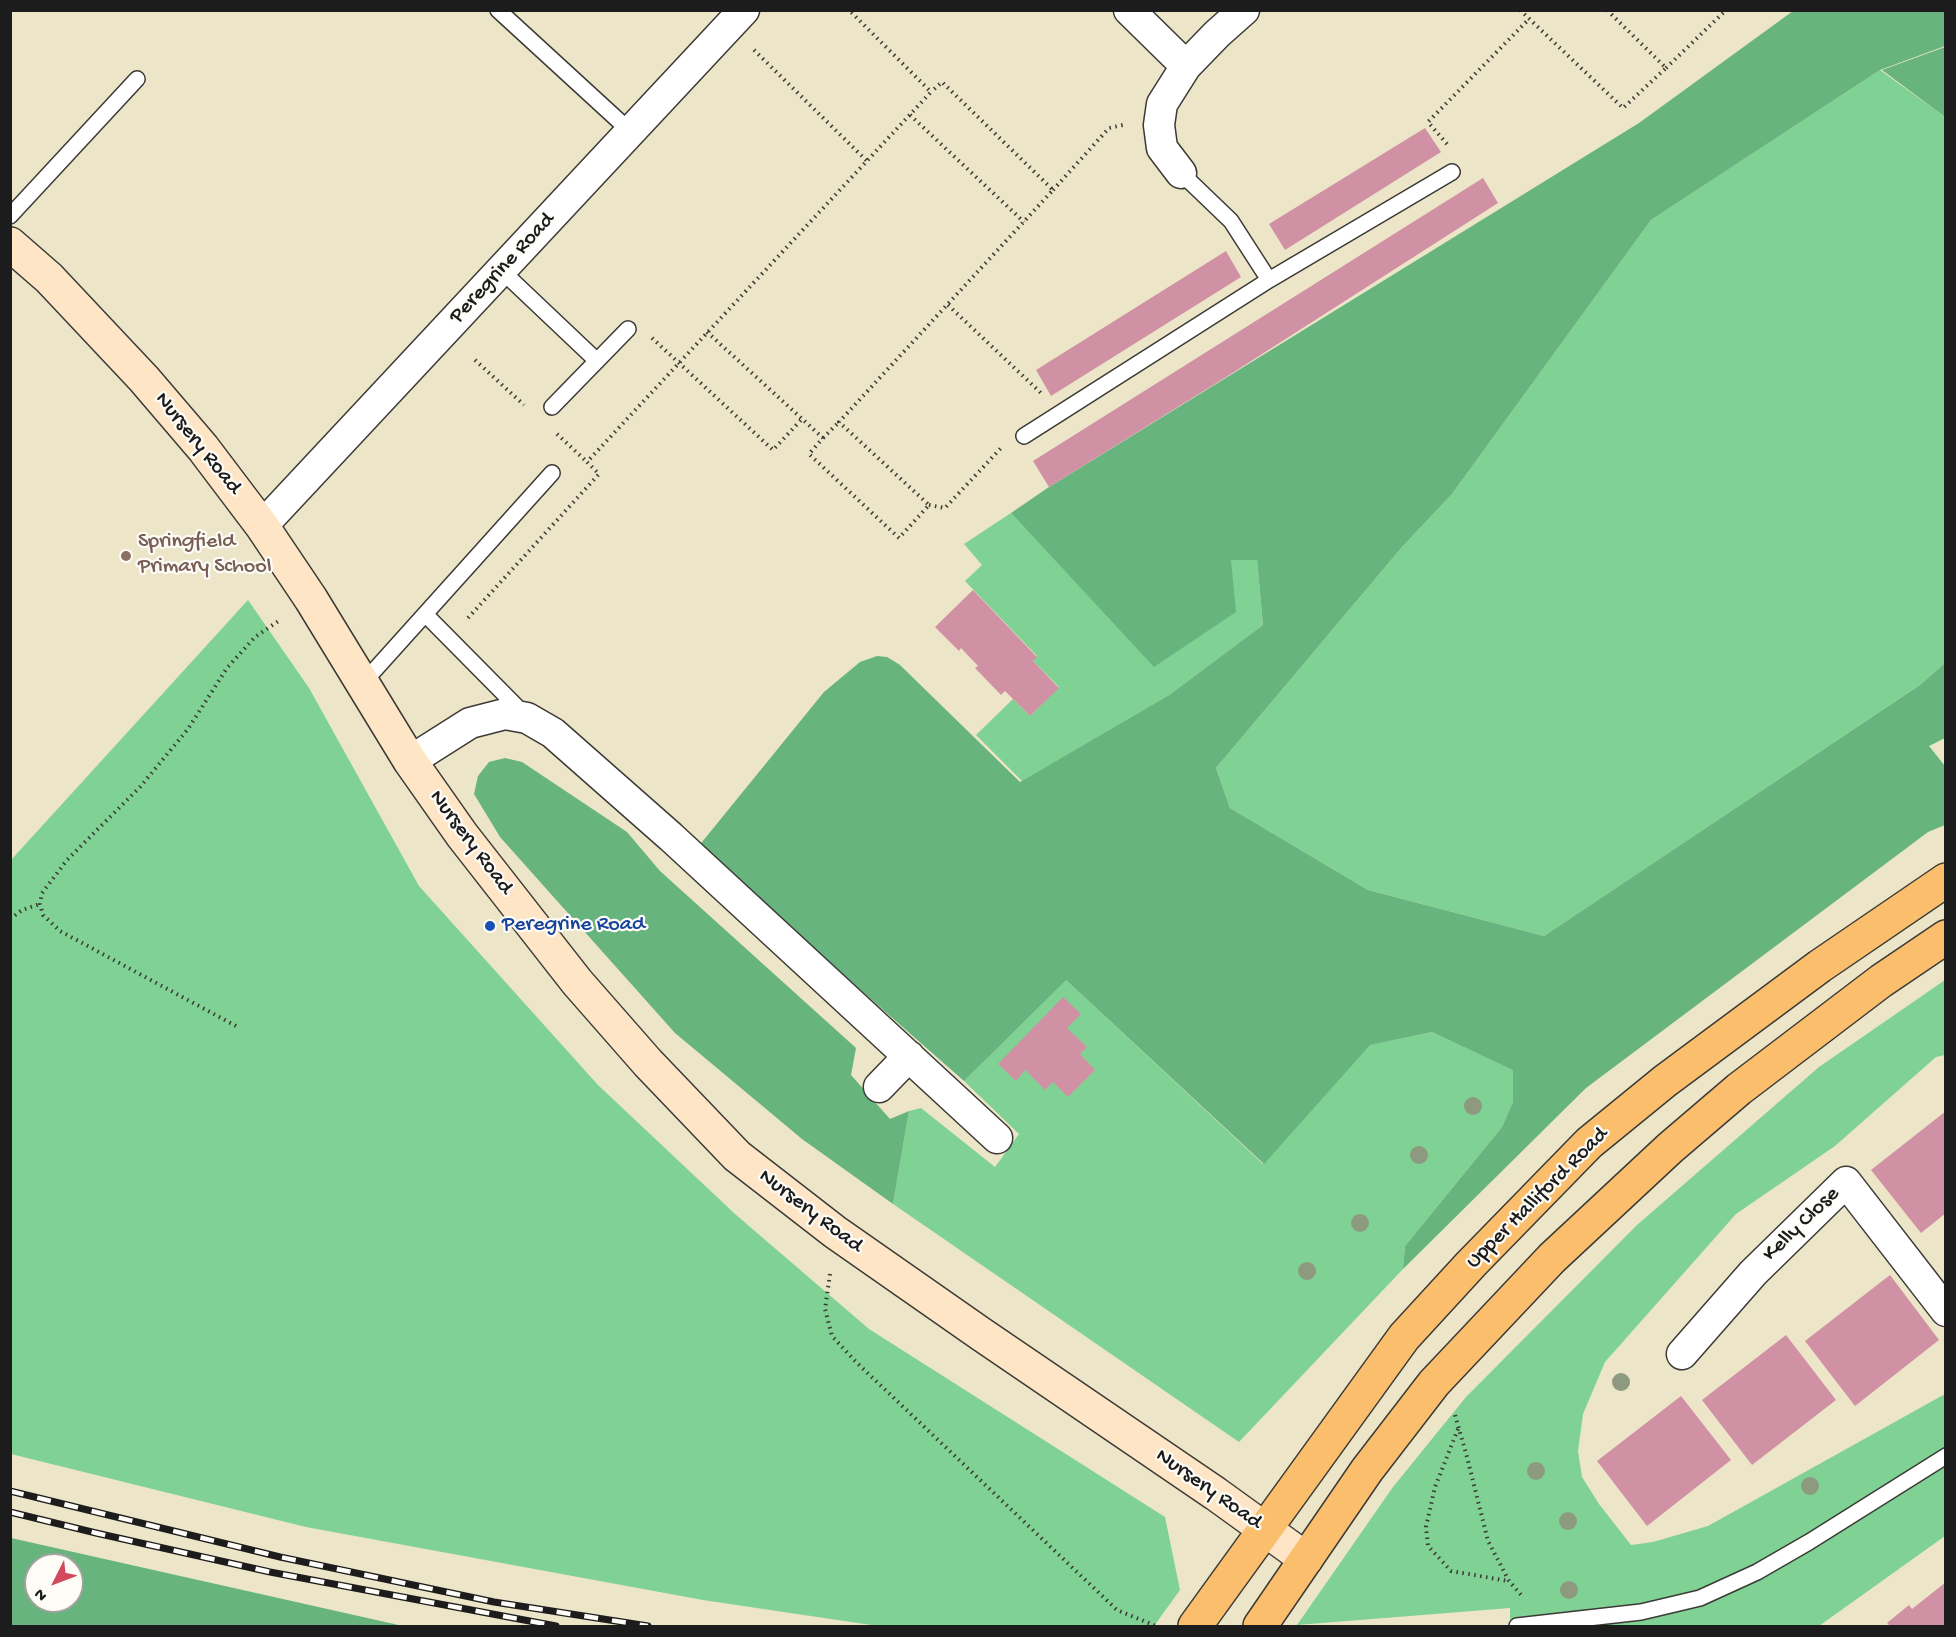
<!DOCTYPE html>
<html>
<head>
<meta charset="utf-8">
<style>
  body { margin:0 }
  #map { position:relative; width:1956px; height:1637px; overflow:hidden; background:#ece5c7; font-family:"Gochi Hand",sans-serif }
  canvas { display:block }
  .frame { position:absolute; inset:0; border:12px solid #1c1c1c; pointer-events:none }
  .north { position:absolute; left:24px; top:1553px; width:60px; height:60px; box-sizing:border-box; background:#fdfcf7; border:2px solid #a3a29f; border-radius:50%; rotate:228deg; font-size:16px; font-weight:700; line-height:24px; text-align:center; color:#1c1c1c }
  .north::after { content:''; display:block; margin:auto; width:21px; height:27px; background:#d1495b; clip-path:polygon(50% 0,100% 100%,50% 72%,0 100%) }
</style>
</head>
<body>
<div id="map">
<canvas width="1956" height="1637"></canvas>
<div class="frame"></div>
<div class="north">N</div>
</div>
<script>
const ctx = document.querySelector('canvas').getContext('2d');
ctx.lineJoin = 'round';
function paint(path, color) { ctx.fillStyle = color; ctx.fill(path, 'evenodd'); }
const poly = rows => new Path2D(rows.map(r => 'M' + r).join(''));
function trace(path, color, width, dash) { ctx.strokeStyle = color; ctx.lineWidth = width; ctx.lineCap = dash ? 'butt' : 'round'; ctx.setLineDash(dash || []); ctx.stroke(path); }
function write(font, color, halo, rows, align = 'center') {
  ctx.font = font + ' "Gochi Hand",sans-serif'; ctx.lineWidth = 4.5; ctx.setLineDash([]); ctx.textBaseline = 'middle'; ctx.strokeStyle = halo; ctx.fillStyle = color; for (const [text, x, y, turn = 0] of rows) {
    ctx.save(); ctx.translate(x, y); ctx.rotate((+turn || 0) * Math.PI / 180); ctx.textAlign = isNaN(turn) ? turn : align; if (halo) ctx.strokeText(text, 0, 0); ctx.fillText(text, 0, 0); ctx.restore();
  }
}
const green = poly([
  [1880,70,1945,117,1945,663,1920,685,1544,936,1368,890,1230,808,1216,768,1402,547,1452,494,1651,220],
  [1011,513,1154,666,1231,560,1257,560,1263,625,1169,695,1022,781,976,735,1013,699,1030,716,1059,687,1033,661,1037,656,965,581,982,565,964,544],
  [248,600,309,688,419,886,598,1085,735,1214,869,1329,1165,1517,1180,1590,1154,1626,878,1626,703,1600,306,1527,11,1454,11,860],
  [1065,979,1263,1164,1369,1045,1432,1032,1514,1070,1513,1102,1502,1127,1405,1246,1403,1269,1239,1442,893,1204,909,1111,921,1108,995,1167,1019,1134,964,1081],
  [1945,980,1945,1055,1936,1057,1835,1146,1736,1214,1605,1362,1583,1414,1578,1451,1582,1477,1599,1504,1631,1545,1653,1542,1708,1526,1945,1394,1945,1536,1819,1626,1510,1626,1510,1608,1297,1625,1393,1487,1466,1397,1637,1225,1819,1067]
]);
const forest = poly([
  [1793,11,1945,11,1945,46,1880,70,1651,220,1452,494,1402,547,1216,768,1230,808,1368,890,1544,936,1920,685,1945,663,1945,738,1929,746,1945,766,1945,825,1928,832,1586,1088,1403,1269,1405,1246,1502,1127,1513,1102,1513,1070,1432,1032,1370,1045,1264,1164,1066,980,964,1081,698,847,824,692,860,662,877,656,887,657,900,665,1020,782,1169,695,1263,625,1257,560,1231,560,1236,612,1154,667,1011,513,1049,487,1639,123],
  [1945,47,1946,47,1945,117,1882,70],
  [505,758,522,762,627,832,660,871,856,1048,851,1075,890,1119,909,1111,893,1204,802,1139,675,1033,500,837,474,794,478,776,489,762],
  [11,1538,403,1626,11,1626],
  [36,1565,72,1565,72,1601,36,1601]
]);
const building = poly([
  [1425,128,1441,152,1285,250,1269,224],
  [1483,178,1498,203,1231,374,1049,487,1033,461],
  [1226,251,1241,277,1051,396,1036,370],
  [973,590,1037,657,1033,661,1059,688,1030,716,1005,691,1001,695,975,668,978,666,961,648,959,651,935,627],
  [1063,997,1081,1014,1067,1028,1087,1047,1080,1054,1095,1070,1068,1097,1053,1082,1045,1090,1025,1070,1016,1081,998,1064],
  [1946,1111,1946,1213,1921,1233,1871,1170],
  [1890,1275,1939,1340,1855,1406,1805,1341],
  [1786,1335,1836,1400,1752,1465,1702,1400],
  [1681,1396,1731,1460,1647,1526,1597,1461],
  [1946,1582,1946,1626,1890,1626,1887,1623,1909,1605,1912,1609]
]);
const path = poly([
  [1520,10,1623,108,1666,68,1607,10],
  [754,50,867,161],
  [1666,68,1726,10],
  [910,115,1024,222],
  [1447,144,1428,122,1529,19],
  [1053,190,1109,128,1123,125],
  [948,305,1041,393],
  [707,332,823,438,809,454,899,538,929,505,839,422,1053,190,942,82,931,92],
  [652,338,773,450,802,419],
  [475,360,524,405],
  [557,434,587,462],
  [823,438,839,422],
  [929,505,945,508,1001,448],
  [468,618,599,474,587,462,931,92,849,10],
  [10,919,22,910,40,904],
  [236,1026,60,931,43,915,40,904,42,893,67,860,140,787,188,729,227,668,255,637,280,620],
  [830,1274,825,1309,832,1336,856,1362,1117,1610,1156,1626],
  [1455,1415,1467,1457,1488,1541,1509,1581,1523,1597],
  [1458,1429,1435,1487,1426,1527,1428,1546,1451,1571,1508,1581]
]);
const lane = poly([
  [498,10,631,132],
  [1181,173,1231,221,1269,280],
  [10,216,137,79],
  [502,271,597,361],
  [552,407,628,329],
  [1024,436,1269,280,1452,172],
  [425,614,523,713],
  [363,683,552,473],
  [1517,1626,1641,1612,1700,1598,1757,1572,1809,1542,1946,1456]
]);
const street = poly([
  [1129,10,1186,66],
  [1181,173,1162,148,1159,125,1162,104,1186,66,1217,34,1244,10],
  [262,526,744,10],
  [410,761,470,723,505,714,527,718,553,733,671,837,997,1138],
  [879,1087,909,1056],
  [1682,1354,1753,1273,1846,1182,1946,1311]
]);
const secondary = poly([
  [10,244,49,278,144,379,203,448,262,526,311,599,410,761,462,835,577,982,648,1063,737,1156,835,1232,981,1334,1216,1494,1306,1559]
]);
const primary = poly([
  [1195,1626,1404,1337,1471,1264,1589,1143,1665,1081,1820,966,1946,880],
  [1260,1626,1367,1470,1434,1383,1552,1258,1670,1148,1739,1089,1881,981,1946,937]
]);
const rail = poly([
  [10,1491,280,1557,494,1602,648,1626],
  [10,1512,96,1533,270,1572,556,1626]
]);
const trees = [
  [1473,1106],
  [1419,1155],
  [1360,1223],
  [1307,1271],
  [1621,1382],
  [1536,1471],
  [1810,1486],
  [1568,1521],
  [1569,1590]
];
const markers = [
  [126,556,6,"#8d6e63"],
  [490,926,6,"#1a4fb4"]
];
const streetNames = [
  ["Peregrine Road",503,269,-47],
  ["Nursery Road",197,444,51],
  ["Nursery Road",470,843,53],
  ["Upper Halliford Road",1538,1199,-45],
  ["Nursery Road",810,1212,37],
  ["Kelly Close",1802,1225,-44],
  ["Nursery Road",1208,1490,35]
];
const educationNames = [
  ["Springfield",138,543],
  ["Primary School",138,568]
];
const transitNames = [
  ["Peregrine Road",502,926]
];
paint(green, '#7fd294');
paint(forest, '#67b47e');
paint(building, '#d191a5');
trace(lane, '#3b3a36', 18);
trace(street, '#3b3a36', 33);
trace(secondary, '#3b3a36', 36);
trace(primary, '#3b3a36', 36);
trace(path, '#3b3a36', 4, [1.5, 4.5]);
trace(lane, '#fff', 15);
trace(street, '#fff', 30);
trace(secondary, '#fde5c5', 33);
trace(primary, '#fabe6d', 33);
trace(rail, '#1c1c1c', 7);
trace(rail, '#fdfcf7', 4.5, [14]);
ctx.fillStyle = '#8d9a80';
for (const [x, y] of trees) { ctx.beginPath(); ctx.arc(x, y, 9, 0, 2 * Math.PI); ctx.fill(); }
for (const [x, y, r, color] of markers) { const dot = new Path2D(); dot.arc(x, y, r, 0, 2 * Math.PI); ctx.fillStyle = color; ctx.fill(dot); trace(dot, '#fdfcf7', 2); }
write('22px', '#1c1c1c', '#fdfcf7', streetNames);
write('22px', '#785e54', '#fdfcf7', educationNames, 'left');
write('22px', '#164399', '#fdfcf7', transitNames, 'left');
</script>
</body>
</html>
